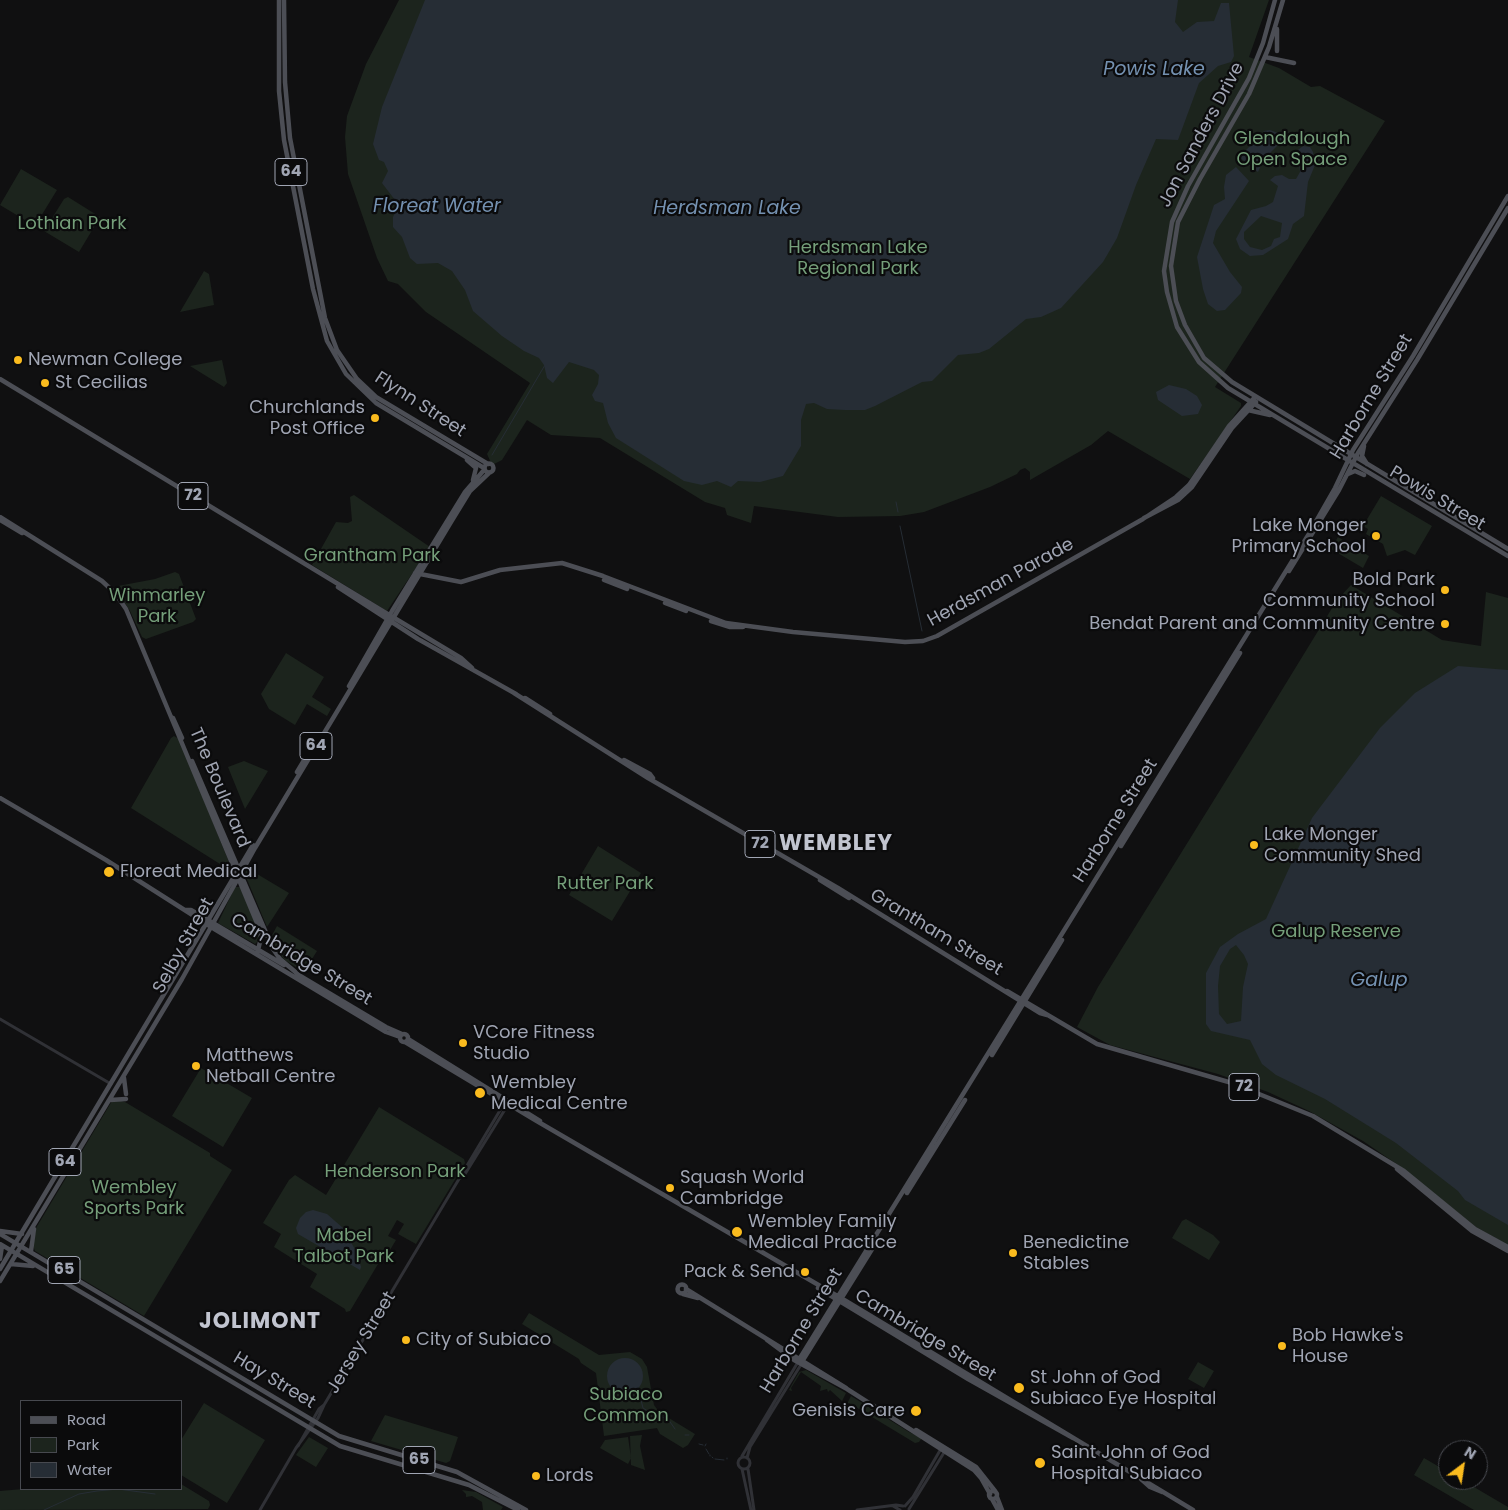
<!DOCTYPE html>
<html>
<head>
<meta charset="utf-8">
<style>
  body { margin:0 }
  #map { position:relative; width:1508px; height:1510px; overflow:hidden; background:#101011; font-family:Poppins,sans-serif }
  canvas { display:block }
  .legend { position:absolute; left:20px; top:1400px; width:162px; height:90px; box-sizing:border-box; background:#0b0b0c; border:1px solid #47494f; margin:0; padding:6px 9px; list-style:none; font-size:15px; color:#a0a5b3 }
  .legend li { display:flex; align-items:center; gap:10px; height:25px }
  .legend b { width:25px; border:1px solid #47494f }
  .north { position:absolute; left:1438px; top:1440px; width:50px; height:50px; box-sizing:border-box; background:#0b0b0c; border:1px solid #47494f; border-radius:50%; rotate:31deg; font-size:14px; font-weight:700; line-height:20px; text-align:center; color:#a0a5b3 }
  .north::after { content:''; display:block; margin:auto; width:18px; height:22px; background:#fabb1e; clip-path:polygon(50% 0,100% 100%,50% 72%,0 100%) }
</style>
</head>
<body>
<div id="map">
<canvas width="1508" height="1510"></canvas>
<ul class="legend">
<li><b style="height:6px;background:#4c4e55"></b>Road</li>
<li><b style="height:14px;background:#1c241d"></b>Park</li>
<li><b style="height:14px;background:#262d35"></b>Water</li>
</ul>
<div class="north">N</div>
</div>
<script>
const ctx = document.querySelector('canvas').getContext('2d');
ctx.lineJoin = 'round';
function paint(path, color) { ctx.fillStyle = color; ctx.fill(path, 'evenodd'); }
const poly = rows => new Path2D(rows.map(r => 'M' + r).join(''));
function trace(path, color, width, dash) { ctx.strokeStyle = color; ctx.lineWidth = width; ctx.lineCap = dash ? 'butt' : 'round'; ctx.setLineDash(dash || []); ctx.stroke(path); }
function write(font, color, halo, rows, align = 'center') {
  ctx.font = font + ' Poppins,sans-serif'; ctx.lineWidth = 4.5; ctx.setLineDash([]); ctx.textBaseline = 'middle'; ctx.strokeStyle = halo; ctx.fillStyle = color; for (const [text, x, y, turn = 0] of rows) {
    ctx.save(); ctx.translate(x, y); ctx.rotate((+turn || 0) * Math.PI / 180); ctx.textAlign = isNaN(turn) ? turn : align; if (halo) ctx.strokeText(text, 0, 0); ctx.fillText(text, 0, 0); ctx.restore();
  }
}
const green = poly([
  [399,0,1269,0,1249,57,1279,68,1311,87,1320,86,1385,121,1215,387,1241,403,1241,406,1190,479,1108,431,1091,445,1030,480,1030,472,1025,468,1020,470,1017,474,990,487,924,512,900,516,838,517,754,506,751,523,727,515,725,508,705,502,600,438,551,435,527,420,502,460,492,465,487,454,530,383,426,312,398,284,388,281,377,258,348,174,345,137,347,116,366,64],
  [21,169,57,190,35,226,0,205],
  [68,197,100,217,79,252,44,231,64,199],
  [204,271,209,274,214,305,180,312],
  [222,360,227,383,224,387,190,366],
  [354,495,430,547,387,611,312,565,336,522,348,523,352,521,350,497],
  [1381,496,1432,526,1415,555,1405,550,1387,556,1383,544,1366,534,1368,529,1363,526],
  [1338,537,1369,556,1363,568,1331,549],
  [175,572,179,574,196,619,193,622,146,639,142,637,130,611,117,591,118,586,155,579],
  [1351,585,1442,640,1481,646,1486,592,1508,598,1508,1245,1476,1227,1401,1167,1363,1141,1309,1111,1268,1092,1218,1074,1110,1045,1077,1027,1098,987,1258,729,1337,600],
  [286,653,324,677,312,697,331,709,327,716,307,704,295,725,269,709,261,694],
  [174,736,179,739,229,862,220,864,131,808,171,738],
  [244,761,268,771,245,809,228,767],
  [598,846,641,873,612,921,569,895],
  [247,868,289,893,267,927,246,877,245,873],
  [235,887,240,887,257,926,259,940,255,944,218,923],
  [277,926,317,951,304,972,286,961,278,953,271,937],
  [201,1068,252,1098,223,1147,172,1116],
  [117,1100,125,1102,210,1153,210,1156,232,1170,144,1316,35,1251,33,1246,36,1228,112,1101],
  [379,1107,464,1159,465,1163,416,1244,398,1234,404,1224,397,1220,388,1236,396,1240,384,1260,381,1259,350,1311,346,1312,345,1309,310,1287,317,1274,274,1247,281,1234,263,1223,289,1180,295,1175,326,1195],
  [1186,1219,1213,1235,1220,1242,1209,1260,1172,1238,1182,1221],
  [529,1313,599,1355,630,1352,642,1359,647,1367,654,1405,659,1412,695,1434,688,1445,683,1448,660,1434,657,1428,604,1436,596,1373,581,1363,579,1359,522,1324],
  [1198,1362,1214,1371,1204,1388,1188,1379],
  [806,1370,846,1393,842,1401,830,1390,828,1392,827,1389,820,1391,821,1386,801,1372,791,1388,792,1391,789,1390,799,1372],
  [851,1396,909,1432,922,1438,919,1442,915,1443,872,1417,868,1417,869,1415,849,1403,847,1404],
  [204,1403,265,1440,227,1503,181,1475,181,1440],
  [385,1415,458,1437,450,1461,446,1463,371,1441],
  [642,1435,640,1446,645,1470,631,1465,630,1436],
  [309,1437,328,1448,316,1467,296,1455],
  [628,1437,631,1458,628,1464,600,1448,605,1440],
  [1424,1458,1448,1472,1448,1480,1462,1480,1508,1507,1508,1510,1474,1510,1414,1475],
  [181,1484,209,1501,210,1505,208,1509,0,1510,0,1491,23,1489,181,1489],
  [462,1490,476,1492,503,1507,501,1510,483,1510,482,1502,472,1496,466,1497,466,1494]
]);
const water = poly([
  [425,0,1178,0,1175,22,1183,32,1197,22,1214,21,1221,3,1229,3,1234,56,1231,62,1218,66,1199,83,1178,140,1156,139,1136,185,1117,238,1103,262,1061,308,1041,317,1026,319,989,349,979,353,958,355,932,381,922,382,875,406,865,410,845,410,827,409,814,403,806,404,801,420,801,446,783,476,760,482,738,481,731,487,717,481,702,485,684,481,616,438,608,423,603,403,595,401,592,395,598,384,599,375,594,370,569,362,553,383,547,378,544,365,539,358,524,351,502,336,473,311,465,290,452,271,438,263,417,264,410,258,402,237,393,227,393,217,397,209,395,200,382,183,388,171,384,162,379,160,373,144,382,107],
  [1270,130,1278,133,1283,140,1264,159,1258,172,1239,157,1251,145,1260,143,1260,137,1264,131],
  [1303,146,1310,147,1313,152,1315,165,1308,182,1304,216,1293,224,1288,239,1263,255,1250,256,1240,249,1236,239,1251,210,1266,206,1273,202,1278,186,1270,180,1275,176,1282,175,1289,179,1296,179,1300,172,1298,150],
  [1261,216,1282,223,1280,237,1274,239,1271,246,1262,250,1250,247,1244,239,1244,232],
  [1236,167,1249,181,1216,231,1213,243,1230,272,1242,287,1241,293,1225,310,1217,311,1208,304,1203,289,1197,257,1214,205,1225,199,1224,187,1226,175],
  [1169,385,1186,389,1197,396,1202,405,1198,414,1182,416,1158,400,1156,392],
  [1458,666,1508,670,1508,1225,1465,1200,1458,1191,1396,1143,1325,1099,1276,1075,1262,1064,1250,1040,1211,1031,1206,1024,1206,973,1220,947,1238,934,1266,919,1312,818,1380,728,1415,693],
  [1236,945,1244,955,1248,964,1243,987,1241,1021,1227,1024,1219,1014,1218,986,1220,966,1230,949],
  [313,1210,327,1214,343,1228,357,1253,361,1267,360,1270,298,1234,296,1228,300,1218,306,1212],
  '607 1376a18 18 0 1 1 36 0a18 18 0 1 1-36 0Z'
]);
const stream = poly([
  [492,455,545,365],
  [896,502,898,512],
  [900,526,922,631],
  [639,1392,643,1408,649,1412],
  [650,1413,668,1419,675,1429],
  [685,1435,689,1435],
  [699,1444,703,1445],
  [705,1446,706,1444],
  [706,1449,709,1454],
  [710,1455,710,1456],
  [712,1457,713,1458],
  [715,1459,724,1460],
  [727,1459,727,1458],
  [44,1510,79,1494,97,1491,118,1489,155,1494]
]);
const minor = poly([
  [0,1019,111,1084],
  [465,1174,509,1103],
  [298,1446,319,1409,324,1405],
  [742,1456,798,1362],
  '738 1463a6 6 0 1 1 12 0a6 6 0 1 1-12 0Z',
  [747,1458,750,1447,802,1363],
  [742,1469,751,1510],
  [748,1469,754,1510],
  [893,1506,900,1510],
  [905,1506,913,1497,942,1447],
  [909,1509,945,1451],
  [260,1510,296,1448,318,1418,324,1405,505,1102],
  [857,1510,896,1505,903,1506]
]);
const major = poly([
  [279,0,279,91,284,140,313,289,327,341,346,374,376,403,484,468],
  [284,0,285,82,290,138,325,318,337,350,357,379,376,397,488,464],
  [1275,0,1263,43,1249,78,1188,186,1172,222,1164,271,1167,292,1177,327,1199,362,1228,388,1508,556],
  [1283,0,1269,47,1249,94,1200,179,1178,222,1171,266,1176,301,1185,325,1204,358,1232,382,1508,549],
  [1277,29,1277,51],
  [1265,57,1294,63],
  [0,379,386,613,461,658,472,668],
  [1248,410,1270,415],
  [1364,446,1362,456,1367,464],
  [467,460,476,468,473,480],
  '484.5 468a4.5 4.5 0 1 1 9 0a4.5 4.5 0 1 1-9 0Z',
  [1348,474,1355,471,1364,475],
  [0,517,102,581,115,593,126,609,259,928,261,938,257,954],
  [1144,518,1178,500,1192,487,1232,428,1256,402],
  [0,520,22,533],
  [1289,571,1339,490,1358,453,1417,360,1508,208],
  [415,573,461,582,500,570,562,563,603,576,726,623,793,632,905,642,923,641,937,636,1143,519,1176,497,1189,485,1229,426,1255,397],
  [604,580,627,589],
  [338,587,418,639,516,694],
  [665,603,686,611],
  [711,621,730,627,743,627],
  [349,686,392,611,465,492,484,470],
  [514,693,648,778,838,888,1040,1013,1047,1015],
  [525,698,550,714],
  [173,718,182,738],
  [624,760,650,774,653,778],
  [192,761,273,949,280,959,299,975],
  [297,772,315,742],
  [0,798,106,860,216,930,386,1032,400,1037],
  [1121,846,1240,653],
  [820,880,849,898],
  [186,910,191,910,284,965],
  [297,974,386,1027,402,1034],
  [1007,991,1097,1044,1232,1083,1313,1116,1404,1171,1475,1229,1508,1247],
  '400 1038a4 4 0 1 1 8 0a4 4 0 1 1-8 0Z',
  [408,1039,540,1121],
  [405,1042,535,1120,846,1301,1193,1510],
  [992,1055,1062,940],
  [124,1078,126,1094],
  [110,1100,126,1099],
  [1397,1169,1472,1231,1508,1251],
  [907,1193,965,1100],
  [0,1231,22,1234],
  [0,1234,339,1436,457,1472,526,1510],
  [0,1244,340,1446,469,1485,518,1510],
  [31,1251,34,1229],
  [0,1259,2,1246],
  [11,1264,33,1266],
  [0,1269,253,845],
  [0,1281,182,979,255,848,451,522,470,491,489,473],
  '677.5 1289a4.5 4.5 0 1 1 9 0a4.5 4.5 0 1 1-9 0Z',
  [818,1288,968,1379,1073,1438],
  [686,1289,846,1388],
  [683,1294,698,1298],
  [767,1340,794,1360,847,1389,974,1470,981,1478,990,1494],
  [800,1358,1307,537,1335,488,1353,450,1413,356,1508,196],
  [803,1360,879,1238],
  [916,1430,976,1467,995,1491],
  [1141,1479,1150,1487,1162,1492],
  '989 1495a4 4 0 1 1 8 0a4 4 0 1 1-8 0Z',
  [997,1497,1002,1510],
  [992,1499,998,1510]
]);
const markers = [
  [18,360,5,"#fabb1e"],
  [45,383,5,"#fabb1e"],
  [375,418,5,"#fabb1e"],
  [1376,536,5,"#fabb1e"],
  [1445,590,5,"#fabb1e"],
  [1445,624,5,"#fabb1e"],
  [1254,845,5,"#fabb1e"],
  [109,872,6,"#fabb1e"],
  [463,1043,5,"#fabb1e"],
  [196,1066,5,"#fabb1e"],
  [480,1093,6,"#fabb1e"],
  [670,1188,5,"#fabb1e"],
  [737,1232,6,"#fabb1e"],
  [1013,1253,5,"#fabb1e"],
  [805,1272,5,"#fabb1e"],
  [406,1340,5,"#fabb1e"],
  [1282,1346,5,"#fabb1e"],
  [1019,1388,6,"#fabb1e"],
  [916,1411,6,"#fabb1e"],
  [1040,1463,6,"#fabb1e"],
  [536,1476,5,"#fabb1e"]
];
const shields = [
  [291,172,32],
  [193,496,30],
  [316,746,32],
  [760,844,30],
  [1244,1087,30],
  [65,1162,32],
  [64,1270,32],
  [419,1460,32]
];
const shieldNames = [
  ["64",291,172],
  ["72",193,496],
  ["64",316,746],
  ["72",760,844],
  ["72",1244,1087],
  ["64",65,1162],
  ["65",64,1270],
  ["65",419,1460]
];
const streetNames = [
  ["Jon Sanders Drive",1202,135,-62],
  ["Harborne Street",1372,397,-59],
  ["Flynn Street",420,405,33],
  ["Powis Street",1437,499,31],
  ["Herdsman Parade",1001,583,-29],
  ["The Boulevard",219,788,67],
  ["Harborne Street",1116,821,-58],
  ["Grantham Street",936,933,31],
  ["Selby Street",184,946,-61],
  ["Cambridge Street",301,960,31],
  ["Harborne Street",802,1331,-59],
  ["Cambridge Street",925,1336,31],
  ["Jersey Street",362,1343,-59],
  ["Hay Street",274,1381,31]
];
const parkNames = [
  ["Glendalough",1292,139],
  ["Open Space",1292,160],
  ["Lothian Park",72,224],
  ["Herdsman Lake",858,248],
  ["Regional Park",858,269],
  ["Grantham Park",372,556],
  ["Winmarley",157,596],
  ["Park",157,617],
  ["Rutter Park",605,884],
  ["Galup Reserve",1336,932],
  ["Henderson Park",395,1172],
  ["Wembley",134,1188],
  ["Sports Park",134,1209],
  ["Mabel",344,1236],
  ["Talbot Park",344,1257],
  ["Subiaco",626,1395],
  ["Common",626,1416]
];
const poiNames = [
  ["Newman College",28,360],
  ["St Cecilias",55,383],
  ["Churchlands",365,408,"right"],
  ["Post Office",365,429,"right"],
  ["Lake Monger",1366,526,"right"],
  ["Primary School",1366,547,"right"],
  ["Bold Park",1435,580,"right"],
  ["Community School",1435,601,"right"],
  ["Bendat Parent and Community Centre",1435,624,"right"],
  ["Lake Monger",1264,835],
  ["Community Shed",1264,856],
  ["Floreat Medical",120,872],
  ["VCore Fitness",473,1033],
  ["Studio",473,1054],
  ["Matthews",206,1056],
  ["Netball Centre",206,1077],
  ["Wembley",491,1083],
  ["Medical Centre",491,1104],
  ["Squash World",680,1178],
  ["Cambridge",680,1199],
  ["Wembley Family",748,1222],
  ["Medical Practice",748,1243],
  ["Benedictine",1023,1243],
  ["Stables",1023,1264],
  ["Pack & Send",795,1272,"right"],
  ["Bob Hawke's",1292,1336],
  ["House",1292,1357],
  ["City of Subiaco",416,1340],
  ["St John of God",1030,1378],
  ["Subiaco Eye Hospital",1030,1399],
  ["Genisis Care",905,1411,"right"],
  ["Saint John of God",1051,1453],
  ["Hospital Subiaco",1051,1474],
  ["Lords",546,1476]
];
const waterNames = [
  ["Powis Lake",1154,70],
  ["Floreat Water",437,207],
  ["Herdsman Lake",727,209],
  ["Galup",1379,981]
];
const districtNames = [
  ["WEMBLEY",836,844],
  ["JOLIMONT",260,1322]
];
paint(green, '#1c241d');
paint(water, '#262d35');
trace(stream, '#262d35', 1);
trace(minor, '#303136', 3);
trace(major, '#4c4e55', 4.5);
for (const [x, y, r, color] of markers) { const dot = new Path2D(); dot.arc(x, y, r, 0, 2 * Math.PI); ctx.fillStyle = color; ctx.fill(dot); trace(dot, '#0b0b0c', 2); }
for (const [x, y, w] of shields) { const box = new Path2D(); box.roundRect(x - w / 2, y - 13.5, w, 27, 4); ctx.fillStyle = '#0b0b0c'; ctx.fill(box); trace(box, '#a0a5b3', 1); }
write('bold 16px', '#a0a5b3', null, shieldNames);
write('18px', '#a0a5b3', '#0b0b0c', streetNames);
write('18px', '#759f7a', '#0b0b0c', parkNames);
write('18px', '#a0a5b3', '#0b0b0c', poiNames, 'left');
write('italic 19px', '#7491b1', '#0b0b0c', waterNames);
ctx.letterSpacing = '1px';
write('bold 22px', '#c1c4cf', '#0b0b0c', districtNames);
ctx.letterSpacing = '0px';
</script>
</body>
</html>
